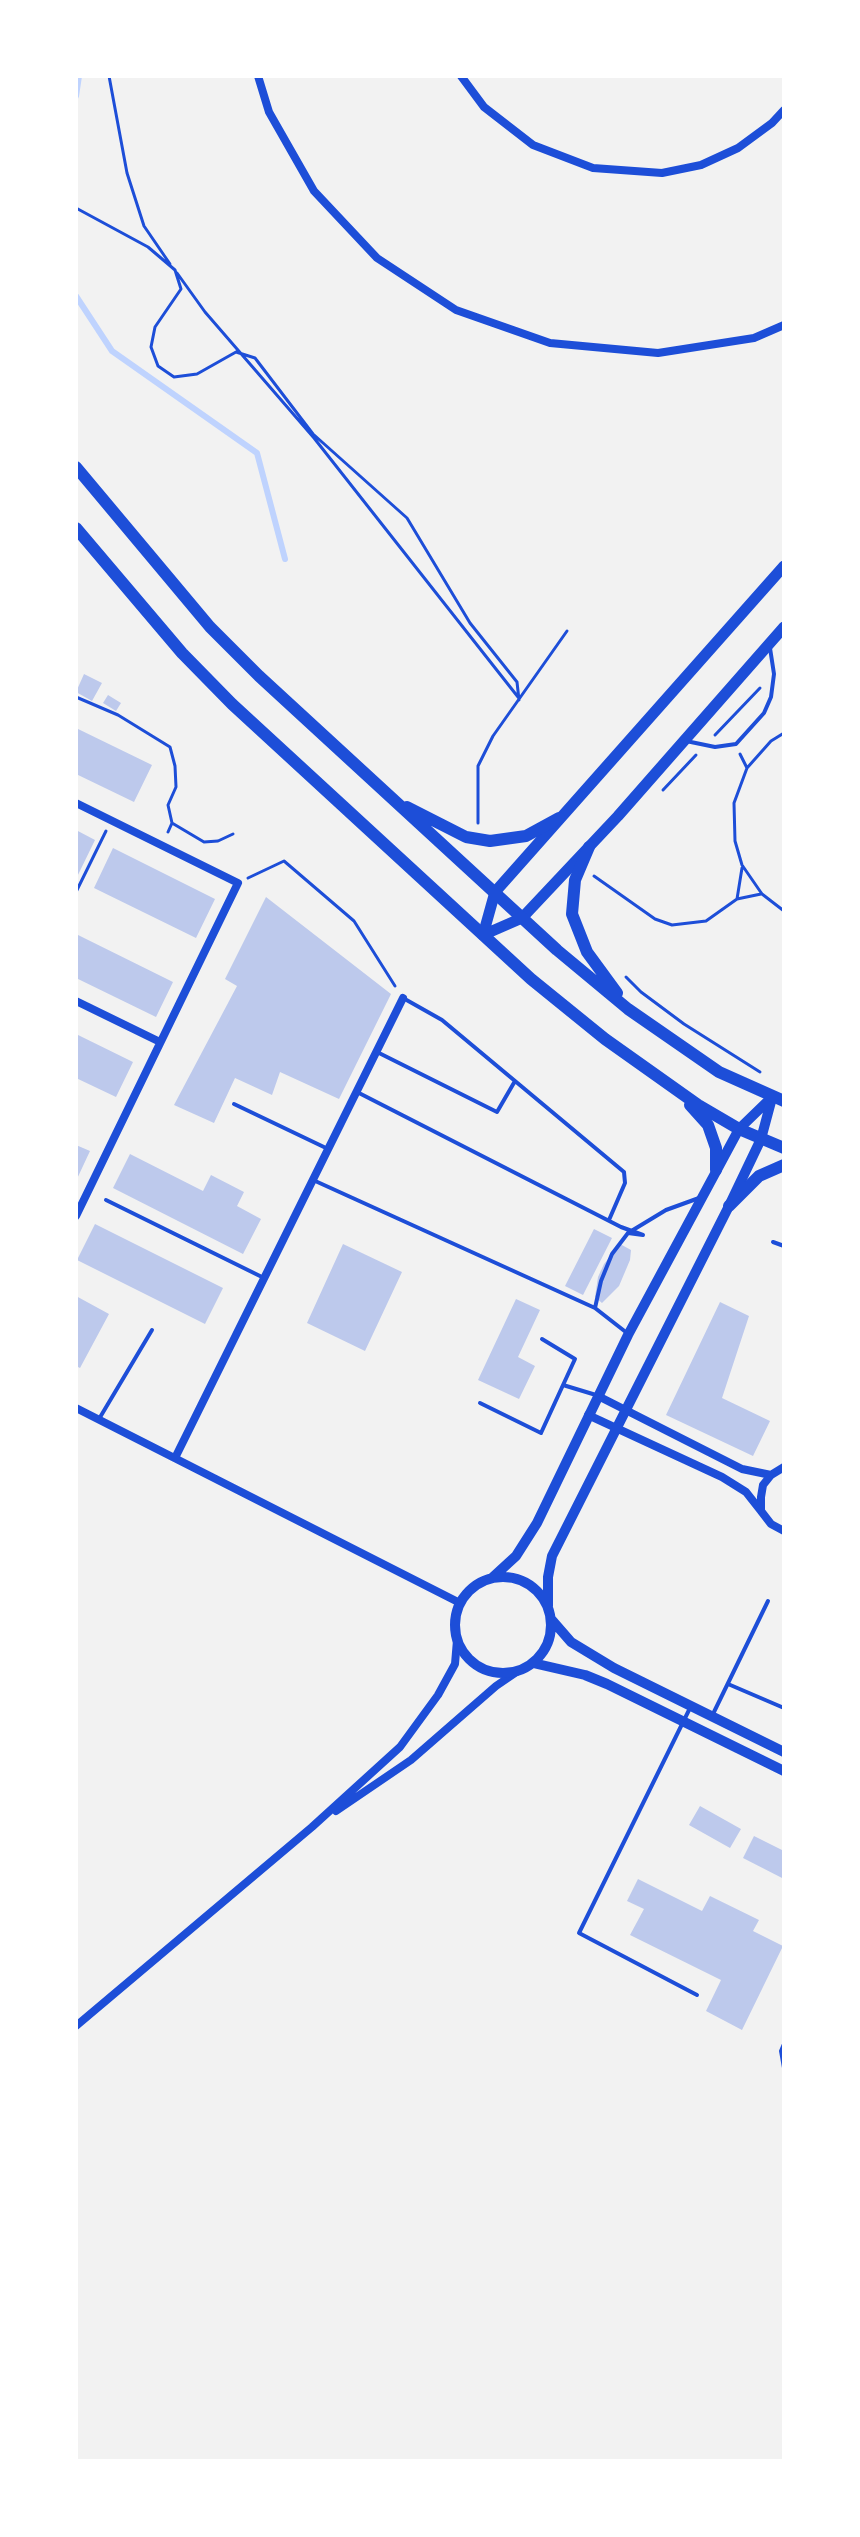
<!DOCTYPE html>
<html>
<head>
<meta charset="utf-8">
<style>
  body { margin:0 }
  #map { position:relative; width:860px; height:2537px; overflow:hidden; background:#f2f2f2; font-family:"PT Sans Narrow",sans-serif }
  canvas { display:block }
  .frame { position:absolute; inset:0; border:78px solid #fff; pointer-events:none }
</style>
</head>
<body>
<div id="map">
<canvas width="860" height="2537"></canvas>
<div class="frame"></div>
</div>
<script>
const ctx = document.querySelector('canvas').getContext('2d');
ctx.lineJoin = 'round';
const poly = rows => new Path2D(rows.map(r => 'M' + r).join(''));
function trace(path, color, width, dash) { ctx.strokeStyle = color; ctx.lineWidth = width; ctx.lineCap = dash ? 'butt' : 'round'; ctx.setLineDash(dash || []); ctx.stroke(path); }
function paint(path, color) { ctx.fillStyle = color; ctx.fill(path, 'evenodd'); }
const stream = poly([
  [76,96,79,76],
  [76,296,112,351,257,453,285,559]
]);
const building = poly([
  [84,674,102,683,92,701,76,692],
  [108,695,121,703,116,711,103,703],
  [76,728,152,765,134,802,76,774],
  [76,830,95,840,76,879],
  [113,848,215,899,196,938,94,888],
  [266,897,391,994,339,1099,280,1072,272,1095,235,1078,214,1123,174,1105,237,986,225,979],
  [76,934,173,982,156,1017,76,978],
  [76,1034,133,1062,116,1097,76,1078],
  [76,1145,90,1151,76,1181],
  [130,1154,203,1191,211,1175,244,1192,237,1206,261,1219,243,1254,113,1188],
  [95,1224,223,1288,205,1324,77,1260],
  [594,1229,612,1238,583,1295,565,1286],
  [343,1244,402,1272,365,1351,307,1323],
  [620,1244,631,1250,630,1260,619,1286,602,1303,595,1297,598,1277,604,1264],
  [76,1296,109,1314,80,1368,76,1366],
  [516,1299,540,1310,518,1357,535,1366,519,1399,478,1380],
  [720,1302,749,1316,722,1398,770,1421,753,1456,666,1415],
  [700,1806,741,1829,730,1848,689,1825],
  [754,1836,784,1851,784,1879,743,1858],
  [638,1879,702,1911,710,1896,759,1920,753,1931,783,1946,742,2030,706,2011,721,1980,630,1935,644,1909,627,1901]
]);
const path = poly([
  [109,76,127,173,144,226,170,264],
  [76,208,148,247,175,270,181,289,155,327,151,347,158,366,174,377,197,374,236,352,255,358,313,434,407,518,470,623,517,682,519,700],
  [177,273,205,312,314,438,518,697],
  [76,697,118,715,170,747,175,766,176,787,168,805,172,823,168,832],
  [784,733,771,741,747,768,734,803,735,841,742,865,762,894,784,911],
  [715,735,760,688],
  [740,754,747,768],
  [663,790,696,755],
  [172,823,204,842,218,841,233,834],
  [478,823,478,766,493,736,567,631],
  [594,876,655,919,672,925,706,921,737,899,742,868],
  [248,878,284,861,354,921,395,986],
  [76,892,106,831],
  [737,899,761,894],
  [626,977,641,992,684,1024,760,1072]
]);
const service = poly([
  [686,741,715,747,736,744,764,713,771,697,774,674,770,648],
  [403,998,442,1020,624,1172,625,1183,609,1220],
  [377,1052,497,1112,515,1081],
  [357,1092,621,1227,643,1235,628,1233],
  [234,1104,326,1148],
  [313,1180,595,1308],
  [106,1200,264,1278],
  [773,1242,784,1246],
  [627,1333,595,1308,601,1281,612,1254,628,1233,666,1210,699,1198],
  [563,1385,596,1395],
  [480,1403,541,1433,575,1359,542,1339],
  [99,1419,152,1330],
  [728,1684,784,1708],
  [691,1706,579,1933,697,1995],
  [713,1714,768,1601],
  [784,2044,781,2051,784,2068]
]);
const minor = poly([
  [258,76,269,112,314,191,377,258,456,310,550,343,658,353,754,338,784,325],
  [461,76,484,107,533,145,593,168,662,173,701,165,738,148,772,123,784,110],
  [76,803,238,883,76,1216],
  [76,1001,160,1042],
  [598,1396,742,1469,771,1475],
  [76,1408,460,1603],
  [588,1415,722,1477,746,1492,761,1511],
  [175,1458,403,998],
  [784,1467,771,1475,763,1485,761,1497,761,1511,771,1524,784,1531],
  [336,1811,411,1760,496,1686,518,1671],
  [76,2026,312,1827,400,1747,438,1695,455,1664,457,1640]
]);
const tertiary = poly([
  '455 1625a48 48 0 1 1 96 0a48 48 0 1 1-96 0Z',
  [492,1578,516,1556,537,1523,628,1335,739,1129,773,1096],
  [548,1606,548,1577,552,1556,729,1206,761,1139,772,1098],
  [551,1619,571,1642,614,1668,784,1752],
  [533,1663,585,1675,607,1684,784,1771]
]);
const secondary = poly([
  [483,935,495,892,784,566],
  [483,935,522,918,618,816,784,627]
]);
const trunk = poly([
  [76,467,210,627,259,676,557,950,628,1009,719,1072,784,1101],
  [76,528,182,653,232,704,531,979,605,1039,698,1105,739,1129,784,1148],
  [407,807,466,837,490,841,526,836,559,818],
  [589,847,575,880,572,914,587,952,617,993],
  [690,1105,708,1125,716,1148,716,1170],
  [729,1206,759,1176,784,1165]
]);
trace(stream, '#bfd3fe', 6);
paint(building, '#bdc9ec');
trace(path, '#1d4ed8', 3);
trace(service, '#1d4ed8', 4);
trace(minor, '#1d4ed8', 8);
trace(tertiary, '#1d4ed8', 10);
trace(secondary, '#1d4ed8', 11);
trace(trunk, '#1d4ed8', 12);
</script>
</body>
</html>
